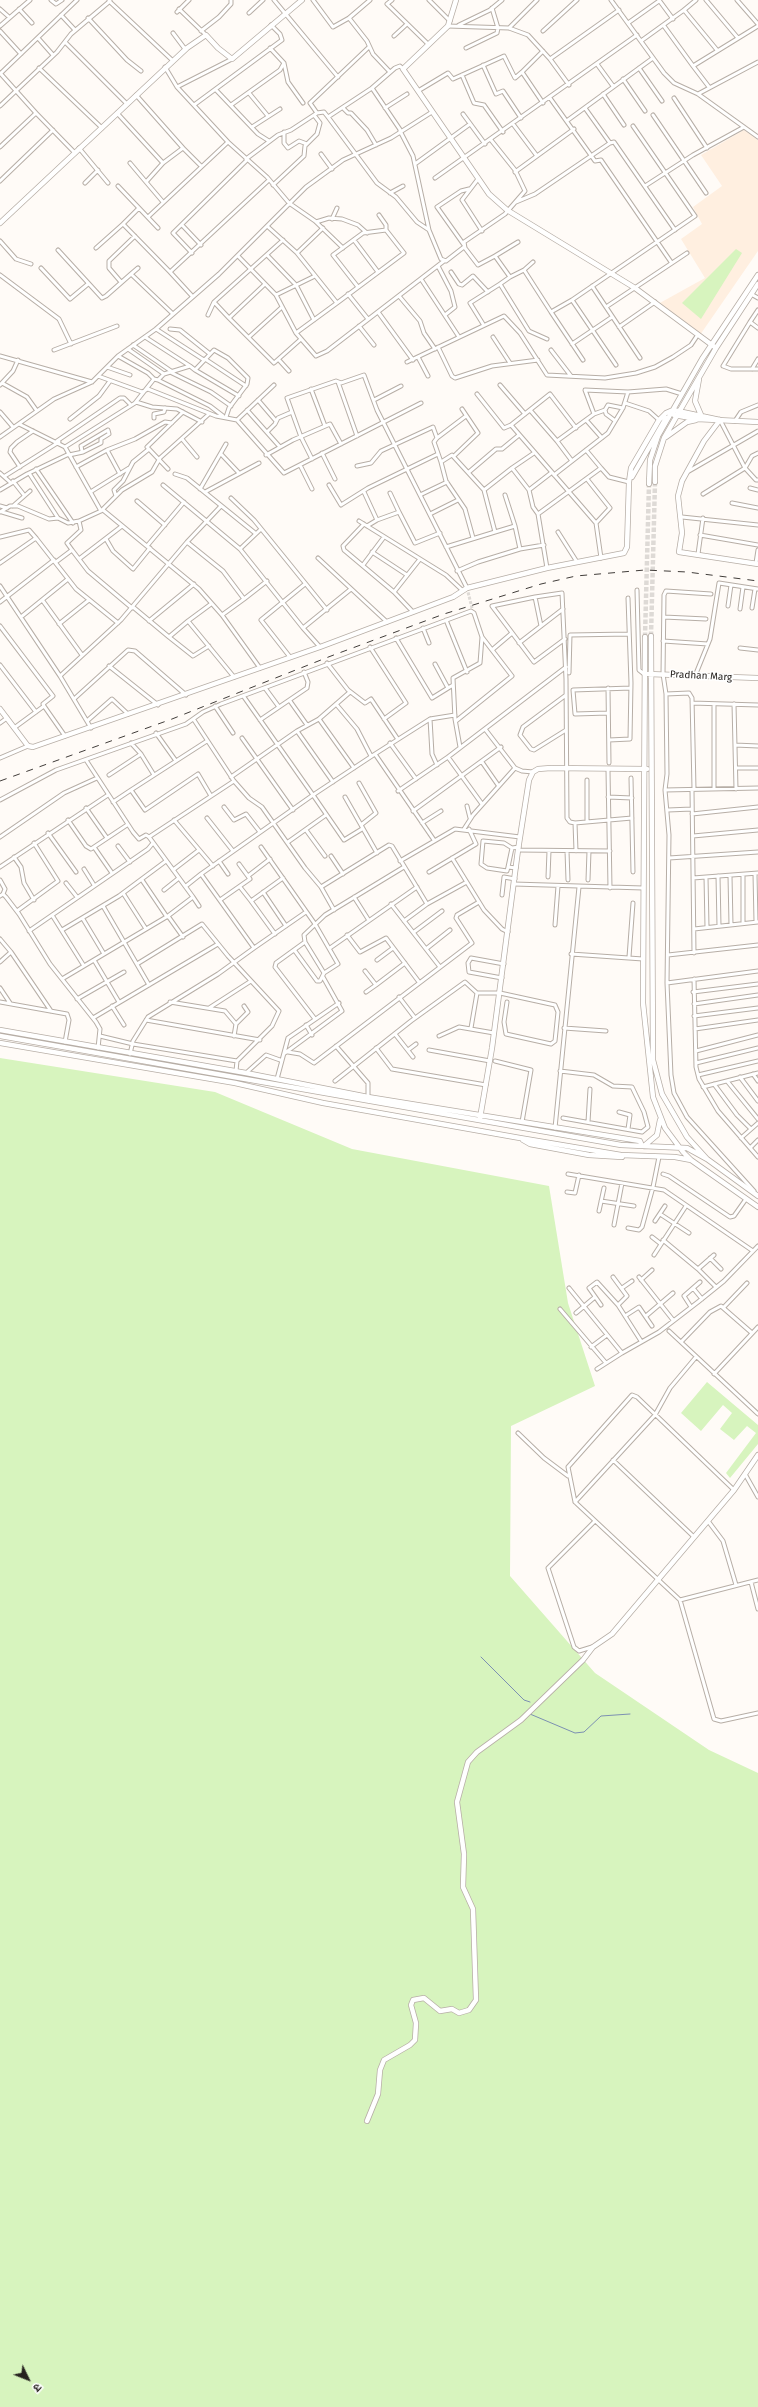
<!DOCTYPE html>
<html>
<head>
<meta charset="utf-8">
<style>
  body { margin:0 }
  #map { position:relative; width:758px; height:2407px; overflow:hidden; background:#fffbf7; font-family:"Fira Sans","Noto Sans Devanagari",sans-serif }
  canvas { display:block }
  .north { position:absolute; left:8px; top:2359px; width:40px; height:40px; -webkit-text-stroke:3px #fff; paint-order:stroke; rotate:133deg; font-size:11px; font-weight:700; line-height:16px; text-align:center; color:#25211e }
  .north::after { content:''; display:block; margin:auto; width:14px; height:18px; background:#25211e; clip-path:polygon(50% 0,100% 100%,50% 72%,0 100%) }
</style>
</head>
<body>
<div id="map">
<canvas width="758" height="2407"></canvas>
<div class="north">उ</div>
</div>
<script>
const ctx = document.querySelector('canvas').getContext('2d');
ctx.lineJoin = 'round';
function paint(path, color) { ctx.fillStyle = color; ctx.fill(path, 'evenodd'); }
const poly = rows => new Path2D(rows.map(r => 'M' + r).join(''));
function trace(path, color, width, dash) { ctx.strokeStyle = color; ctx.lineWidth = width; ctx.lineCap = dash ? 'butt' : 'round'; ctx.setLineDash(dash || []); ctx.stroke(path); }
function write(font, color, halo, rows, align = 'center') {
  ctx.font = font + ' "Fira Sans",sans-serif'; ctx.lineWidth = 3; ctx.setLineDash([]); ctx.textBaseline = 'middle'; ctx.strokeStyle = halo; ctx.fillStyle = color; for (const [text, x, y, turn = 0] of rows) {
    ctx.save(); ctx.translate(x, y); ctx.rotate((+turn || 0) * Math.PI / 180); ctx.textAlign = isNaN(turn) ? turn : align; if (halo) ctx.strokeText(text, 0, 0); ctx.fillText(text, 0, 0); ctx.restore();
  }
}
const built = poly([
  [744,130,758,140,758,251,700,335,658,304,705,278,681,239,702,224,693,207,722,186,701,155]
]);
const green = poly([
  [736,249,742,253,701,319,682,303],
  [0,1058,215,1092,352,1149,549,1186,568,1303,595,1386,511,1426,510,1576,595,1673,709,1750,758,1773,758,2407,0,2407],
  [707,1382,758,1425,758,1444,730,1478,726,1473,756,1433,747,1426,734,1440,720,1429,732,1413,723,1405,701,1431,681,1413]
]);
const stream = poly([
  [481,1657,524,1700,530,1702],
  [530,1714,575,1733,584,1732,601,1716,630,1714]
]);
const streetTunnel = poly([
  [467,588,472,608]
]);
const secondaryTunnel = poly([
  [651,636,655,482],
  [645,637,649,484]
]);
const street = poly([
  [51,0,56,4,62,0],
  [274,0,338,77],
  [313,0,333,27,349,18,367,41,373,54,390,72],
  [392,0,387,4,428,44],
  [429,0,450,21],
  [611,0,664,73,674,83,698,94,758,137],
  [659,0,673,19],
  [696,0,684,10,717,50],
  [706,0,738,38],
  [737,0,758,24],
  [109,1,172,60],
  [0,9,9,17],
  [19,9,32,23],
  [179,9,206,35],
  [177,12,189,0],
  [249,13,263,0],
  [61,15,75,30],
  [88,18,127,60,141,71],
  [349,18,370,0],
  [628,23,659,1],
  [459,25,490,10,502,0],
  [0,26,30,0],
  [448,26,509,28,528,35,550,59],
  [664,26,693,66],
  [509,28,537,0],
  [0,31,21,54],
  [201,31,219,17,231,4,231,0],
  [543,31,577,0],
  [173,33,185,49],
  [394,36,407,24],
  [38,38,53,55],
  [641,41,684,10],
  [65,42,127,104],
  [466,48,497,33,498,28,492,8],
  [284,63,288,82,303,103],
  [597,64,613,86],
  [483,65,496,94,503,91,521,118],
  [39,68,102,128],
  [639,68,662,101],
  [0,73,36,113,0,147],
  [1,73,77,0],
  [462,75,474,103,484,105,503,132],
  [623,79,645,111],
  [569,85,550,59,619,10],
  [177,87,232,59],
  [709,87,693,66,758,26],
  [372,88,328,117,377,183,396,197,417,222,429,230],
  [216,90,258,134,269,141],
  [418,91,448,73,453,79,504,56,515,78,522,72],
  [249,93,268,116],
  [603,94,624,125],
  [698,94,758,62],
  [136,95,183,148],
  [550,98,595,161,601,160,671,262],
  [674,98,707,148],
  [543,103,522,72,543,51],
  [194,105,282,40,280,34,271,25],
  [231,105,280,70,284,63,270,48],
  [0,106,57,52,71,34,110,1],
  [343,108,348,113,351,113,367,130,376,145],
  [385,108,407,94],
  [585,108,610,143,614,142,675,230],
  [36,113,75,153],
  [117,113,163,163],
  [317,113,324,112,328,117],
  [463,114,485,144],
  [653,115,706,193],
  [568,120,653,58],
  [513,124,537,156],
  [252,127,280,109],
  [400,131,413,156,429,230,441,259,446,261,464,247],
  [401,131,372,88,395,68,400,66,403,69],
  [284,132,284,143,288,148,299,141,307,144],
  [491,140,515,170,525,191,505,214,464,242,465,248,478,265,495,256],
  [228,142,267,177,289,203,315,221,343,248],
  [79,148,108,183],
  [321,154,332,169],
  [246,159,278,135,291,130,317,113,310,103,369,47],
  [130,163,146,182],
  [415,164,470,124],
  [515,172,574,129],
  [435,178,637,35],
  [478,179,462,200,482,231],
  [0,181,53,130],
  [85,183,98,170],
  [273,185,304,156,305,146,317,134,320,123,314,115],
  [118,186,139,208],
  [645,186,693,155,744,127],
  [390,193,403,186],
  [163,202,146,182,163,163,183,148,201,166],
  [516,202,535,194,610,143],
  [379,215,386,225,386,230],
  [148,217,228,142,177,87,165,67],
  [332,219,337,208],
  [316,222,329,218,342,219,358,225,367,233],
  [123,224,139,208,158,228],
  [182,225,201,245],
  [267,226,297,253,337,303,296,333],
  [354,240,378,272],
  [0,241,16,259,31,264],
  [518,242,495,256,510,277,524,270],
  [464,245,437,207,461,191,469,189],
  [96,248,123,224,170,272],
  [58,250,102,298,106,296,131,274,173,314],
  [192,253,173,233,247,160],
  [297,253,323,228],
  [267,255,296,285,314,320],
  [238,256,276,295,296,333,316,356,327,351,444,261],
  [533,262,524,270,551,312],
  [438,266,451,291,455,307,445,315],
  [41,268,70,299,88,284],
  [451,272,459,284,462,285,473,276,488,292],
  [131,274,138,268],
  [0,275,59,319,71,344],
  [510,277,500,284,529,331,547,339],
  [421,279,459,337],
  [121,282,109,268,109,261,135,236],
  [592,286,640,358],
  [348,294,368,319],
  [751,294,758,298],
  [276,295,315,276],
  [399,296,420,321,424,333,435,349],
  [193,297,170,272,269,180],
  [572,300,551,312,583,360],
  [214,302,229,318,265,284],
  [337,303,404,253,386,230,363,233,333,255,358,287],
  [606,307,687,253],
  [758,310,750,322,758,328],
  [378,312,413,360],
  [208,315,214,302,283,240],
  [229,318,274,363,301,339],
  [750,322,723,366,731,369,758,369],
  [483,324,470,303,500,284],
  [359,326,374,345],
  [619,327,655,302],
  [156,329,204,360],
  [170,329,180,330,210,354],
  [145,337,190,366],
  [249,337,282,307],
  [493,337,510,363],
  [572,344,612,317],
  [133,345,171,371],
  [438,347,452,376,455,378,492,366,538,360],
  [128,349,164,374],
  [54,350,117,326],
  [551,350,571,376],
  [0,356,92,382],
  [118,356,148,373,154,379],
  [418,357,428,376],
  [205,359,246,386],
  [279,360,289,371],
  [407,362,504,316,520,333,547,375,605,378,636,373,655,367,673,357,691,345,697,336],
  [616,365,572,300,695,216,633,126],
  [107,367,130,375],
  [752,369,758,359],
  [195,370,239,396],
  [170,372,211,392,231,406],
  [98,376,142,392,148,389,216,416,237,420,284,473,421,403],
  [158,380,210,406,223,416],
  [338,382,357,436],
  [2,383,27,397,37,411],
  [0,385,13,371,18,360],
  [500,385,525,414],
  [311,389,325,426],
  [628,392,666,389,682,394],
  [477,394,504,428,511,425,596,523,601,558],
  [258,400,276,421],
  [374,400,401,386],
  [136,402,152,407,177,409,202,422],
  [625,403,649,411,659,420],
  [247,410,280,447],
  [530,410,557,441],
  [605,410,606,414,614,420],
  [0,412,13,427],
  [154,418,154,414,164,412,165,408],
  [70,419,99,396,110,381],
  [237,420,274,385],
  [720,420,745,468,756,480,758,480],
  [587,421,602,438],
  [735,421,741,412,758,405],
  [19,424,65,447,101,511],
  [511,425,550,394,576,428],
  [267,432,275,424,278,418,292,412],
  [0,437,54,399,92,382,118,356,156,329,219,274,306,187,343,160,391,138,432,112],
  [437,438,466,416],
  [182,439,197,457],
  [57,441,120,398,124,398,131,405],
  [65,447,135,403,154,379,158,380,164,374,190,366,195,370,214,350,228,358,248,378,247,384,229,408,226,417],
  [107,450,135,439,165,422,172,423],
  [586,450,601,468],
  [322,453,335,479],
  [221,454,239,473],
  [69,455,83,452,101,443,101,439,109,434,108,430,81,446,82,451],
  [266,455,293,440,330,424,341,444],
  [454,456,478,433,462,409],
  [312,459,301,437,287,398,336,381,341,383,364,375,377,410,467,588],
  [572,461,557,441,594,414,605,410,608,405,623,408],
  [300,465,312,489],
  [357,466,371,463,381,451,433,427,437,438,434,442,441,462],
  [20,467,10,452,11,448,17,442,33,431],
  [76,467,107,450,120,474],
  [512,468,534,453],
  [36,469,73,523],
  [168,469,147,447,183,412],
  [689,471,758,431],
  [469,472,496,449,502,449,519,435],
  [0,473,11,483],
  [29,473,58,518],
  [175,474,187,478,255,533],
  [554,475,608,433,623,408,628,392,585,390,594,414],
  [5,476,59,442],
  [587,479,610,508,596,523],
  [13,481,24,495],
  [163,485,240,549,303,628],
  [329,485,341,505,368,488,438,454],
  [750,488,758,490],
  [200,489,226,444],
  [0,490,27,474,69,454],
  [529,490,551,473],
  [92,491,129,468],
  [205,492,259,463],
  [364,492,377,520,399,512,415,543,440,533],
  [390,493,399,512],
  [703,494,745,468,752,456,758,453],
  [420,495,447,482],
  [505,495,515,526],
  [116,496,114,490,123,481,133,462,149,449],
  [231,498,254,520,327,610],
  [137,501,165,525],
  [732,503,758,508],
  [0,506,7,508],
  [13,506,30,491],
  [221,506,187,542,223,571,244,599,267,581],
  [103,510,199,589,222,615,260,668],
  [0,512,10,506,18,506,49,519,58,518,68,523,79,521,101,511,122,490,152,472,160,458,209,414],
  [2,512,22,518],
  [430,514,458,500],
  [538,514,533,507,529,490,512,468,484,490,495,532,515,526,520,549,544,545],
  [682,517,758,525],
  [359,521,446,575,462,590],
  [364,524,343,546,344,550,394,592],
  [367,526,377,520],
  [558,532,577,562],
  [700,535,758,545],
  [0,537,29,530,36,538],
  [473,538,465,509,446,481,441,462,452,455,484,490],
  [106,539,113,551,133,569,150,548],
  [147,546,184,502],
  [446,547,495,532],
  [240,549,261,529],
  [72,550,67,543,81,530,79,521],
  [372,552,407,575],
  [698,554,703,518],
  [318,558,387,622],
  [79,559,122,526],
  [56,562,72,550,88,571,132,608],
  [0,563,36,538,76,589,118,623],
  [756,563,758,550],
  [363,565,384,537],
  [547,568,538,514,601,468,609,477,629,482],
  [457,571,478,562,520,549],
  [0,586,60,676],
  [637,590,639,670,644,674],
  [711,594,666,591,664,595,663,674,666,694,667,774,665,790,669,835,667,983,671,1075,674,1093,687,1117,754,1191],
  [535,597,492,606,534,662,565,639],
  [43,601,82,655],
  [0,602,54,560],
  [211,604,188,621,234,677],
  [728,606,731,585],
  [133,607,169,637],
  [752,608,755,589],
  [740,609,743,587],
  [413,612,394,592,420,559],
  [222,615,244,599],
  [21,617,68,579],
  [664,617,706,619],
  [446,620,467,672],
  [149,621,194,584],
  [188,621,169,637,193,656,209,646],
  [59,624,89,600],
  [0,626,53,696,43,704,44,706],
  [541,626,535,597,562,593,566,679,567,818,570,822,575,823,632,818],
  [423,628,429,643],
  [396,638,432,698,453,685],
  [663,641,708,644],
  [519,643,563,609],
  [320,647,303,628,351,589],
  [370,647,406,703,384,719],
  [740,648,758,650],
  [492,650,512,633],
  [290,657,261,620,305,584],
  [327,663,348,690,365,703,371,699,397,738],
  [435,664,448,688],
  [0,665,36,712],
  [109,666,158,705],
  [569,673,570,635,629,634],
  [695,676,710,639,719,583,758,589],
  [265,688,279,707],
  [608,688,609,763],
  [666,694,689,693,692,698,694,789],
  [566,695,523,727,520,735,531,749,534,750,566,730],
  [74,699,128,650,135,651,186,695],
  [290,701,307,725],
  [692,703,758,705],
  [336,704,357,729,371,756],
  [714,704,714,789],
  [734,704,736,789],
  [215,706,233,733],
  [608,713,575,714,573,690,631,688],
  [319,719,354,768],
  [430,719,375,754,434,840],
  [194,720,234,781,249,798,262,807,305,868,321,887],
  [260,720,307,688,308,682,304,672],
  [87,721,112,699,128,714],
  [456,721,512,676,482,637],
  [0,723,7,718],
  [14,728,44,706,65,736],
  [91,728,60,676,121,620,187,542],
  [485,729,515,768,522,771,533,772],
  [297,731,319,719,350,692],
  [156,733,176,761],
  [242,738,293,810],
  [609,740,630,739,631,683,628,598],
  [131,743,141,754],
  [390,743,416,779],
  [735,745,758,746],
  [448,757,482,804],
  [0,758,28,746],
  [482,762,498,785],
  [437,765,432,754,430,719,455,715],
  [736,768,758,768],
  [608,770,610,888],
  [109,775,141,754,154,775],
  [231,777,297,731,333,782],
  [631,778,633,872],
  [587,780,587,822],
  [359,783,376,813,361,825],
  [131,790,207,741],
  [665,790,758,788],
  [692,790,694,953],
  [398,791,448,757,566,667],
  [345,797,377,853],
  [608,797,632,798],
  [0,800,56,770,186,724,203,712,221,704,471,611,474,613,482,637,480,663,453,678,455,719,460,747],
  [113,802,131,790,145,810,198,774,211,796],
  [467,806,470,818],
  [224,807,234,820,246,814,260,832],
  [86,808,107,838],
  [668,810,692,809],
  [413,811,501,747],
  [692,814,758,807],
  [207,818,233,851],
  [68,820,86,846,91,849,127,825],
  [174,820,213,866],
  [422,823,441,811],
  [575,823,576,851],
  [362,829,344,840,313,795,375,754],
  [464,829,473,815,515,768],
  [306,830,325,856],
  [48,833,76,872],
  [693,836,758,830],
  [0,837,64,793,97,778],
  [149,837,234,781],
  [288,842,326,815],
  [118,846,130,862],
  [94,847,112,873],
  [261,847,315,924,338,964,324,973,320,981,317,981,295,951],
  [512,848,508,867,516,868],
  [518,850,610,851],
  [567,851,568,880],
  [331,856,343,874],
  [14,857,21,867,24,883,34,900],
  [452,858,484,910,502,929,508,932],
  [669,858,758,852],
  [219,861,228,874],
  [400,861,455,829,520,837],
  [0,867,108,795],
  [508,867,507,871,487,868,481,864,483,841,504,843,512,848,519,847],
  [84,869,94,885],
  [173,870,199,850],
  [429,872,476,844,469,829],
  [201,874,313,795,244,697],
  [755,874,756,922],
  [743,875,743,923],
  [248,876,270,859],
  [718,876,719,926],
  [730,876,731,925],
  [548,877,549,851],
  [706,877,707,927],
  [693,878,758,873],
  [0,880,5,889,3,894],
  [142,880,167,917],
  [588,880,589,851],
  [66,883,77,897],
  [514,884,643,888],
  [186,886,201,874,254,948,306,912],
  [240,887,251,901,283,878],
  [164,890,179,878],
  [263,892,286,926],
  [123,893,146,929],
  [502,895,504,877,515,879],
  [0,896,3,894,6,897,19,914,50,964,96,1022,100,1029,98,1048],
  [193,897,199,906],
  [354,897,368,919],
  [220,900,250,879,239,864],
  [251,901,275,934],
  [391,904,440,967],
  [103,906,149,985],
  [334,910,321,887,389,845,392,846,427,904],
  [17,911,58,881,34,843],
  [52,915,84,966],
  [168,916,183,937],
  [83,919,104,954],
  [404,921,427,904,465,883],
  [555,925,558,886],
  [694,929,758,922],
  [62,930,119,896,166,861],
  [29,931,148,849,153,843],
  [414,932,442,911],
  [347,935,360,952,386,938,419,982],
  [0,939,11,952,51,1011],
  [305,942,276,963,275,967,315,1019],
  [330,948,417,887],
  [426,949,450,930],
  [571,954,643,959],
  [668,955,758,945],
  [629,957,633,903],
  [94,960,119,1002],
  [377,960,393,948],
  [0,962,11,952],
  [137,964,202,924,228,956,279,1011,272,1026,237,1061,236,1071],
  [365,971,376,985,405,963],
  [324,973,305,942,304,935,325,915,404,867],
  [502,978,469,972,468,963,471,958,504,964],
  [62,979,168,916,193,897,149,837,146,835,139,839,133,832,86,760],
  [694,979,696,1067,699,1079,718,1111,758,1157],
  [667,983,758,971],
  [0,988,10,1003],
  [366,992,376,985],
  [693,992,758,984],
  [399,997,415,1018],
  [77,999,124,972],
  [0,1002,67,1014,69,1020,65,1042],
  [170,1002,225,1011,236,1024,234,1036],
  [694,1004,758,995],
  [112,1006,124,1025],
  [209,1008,251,981],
  [694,1016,758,1008],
  [93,1018,218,944],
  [146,1020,260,1040],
  [236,1024,248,1012,244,1006],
  [306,1025,312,1035],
  [471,1028,477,993],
  [564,1028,606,1031],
  [695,1029,758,1020],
  [395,1034,413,1057],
  [100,1036,133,1044,237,1061],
  [439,1036,459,1027,494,1033],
  [336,1046,368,1083,368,1097],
  [376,1048,392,1069,486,1085],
  [408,1050,416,1044],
  [429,1050,490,1061],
  [696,1051,758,1035],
  [288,1052,300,1054,314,1063,472,943,456,918,457,915,479,902],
  [285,1053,342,1011,323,977],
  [130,1054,133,1041,148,1017,218,974,254,948],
  [495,1061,531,1070,522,1122],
  [696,1063,758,1048],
  [560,1071,594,1075,613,1086,632,1087,644,1112,648,1127,642,1132,563,1118],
  [246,1073,266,1055,280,1060],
  [753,1074,758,1081],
  [698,1075,758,1061],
  [740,1077,758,1101],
  [277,1079,288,1038,339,1003],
  [335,1081,411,1021,465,982,477,993,500,993,555,1005,558,1012,555,1041,551,1044,506,1034,504,1022,507,1002],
  [727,1081,758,1119],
  [714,1084,737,1115,751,1129],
  [703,1087,758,1073],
  [619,1112,630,1115,628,1129],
  [588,1122,590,1089],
  [555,1128,579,887],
  [741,1138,758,1123],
  [750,1148,758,1140],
  [568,1174,664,1190,753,1251],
  [663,1174,669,1176,730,1217,734,1216,746,1199],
  [567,1192,575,1193,579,1175],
  [601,1201,634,1206],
  [599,1211,604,1188],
  [660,1214,689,1233],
  [655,1221,665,1206],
  [614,1225,622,1183],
  [628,1228,639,1230,642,1227,653,1187,659,1157],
  [652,1237,661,1244],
  [663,1240,698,1269],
  [654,1255,686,1206],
  [714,1255,698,1269,716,1287],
  [710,1258,721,1269],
  [613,1277,627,1296,618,1305],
  [639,1277,673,1320],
  [641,1280,652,1270],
  [569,1288,622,1353,659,1332,698,1302,724,1281,758,1246],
  [622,1288,632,1281],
  [693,1288,702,1299],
  [601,1305,589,1288,597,1282,618,1305,641,1341],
  [691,1307,684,1296,700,1282],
  [724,1307,747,1283],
  [560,1309,606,1363],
  [576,1313,595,1297],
  [625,1316,639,1307,652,1326],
  [646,1316,673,1293],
  [669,1331,758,1414],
  [681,1342,710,1312,721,1306,752,1333],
  [591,1347,607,1335],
  [696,1357,670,1388,655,1415,575,1502,680,1600,714,1719,721,1721,758,1713],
  [597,1369,622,1353],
  [714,1374,758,1327],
  [518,1433,544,1458,568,1476],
  [613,1460,693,1536],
  [745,1474,758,1497],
  [575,1502,568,1467,632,1395,637,1397,734,1490],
  [708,1521,723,1541,736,1585],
  [751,1582,758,1609],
  [680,1600,758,1580],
  [592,1647,579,1651,574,1647,548,1568,594,1522]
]);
const secondary = poly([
  [456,0,448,26,403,69,489,194,507,210,635,288,716,348],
  [0,223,187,48,206,35,218,48,232,59,302,0],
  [699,379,695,401,701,415],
  [674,415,697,419,758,422],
  [720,420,704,441,682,481,678,496,682,533,679,552,758,564],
  [666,437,687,422,696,420],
  [632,477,666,418],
  [655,482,655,466,664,438,716,348,758,284],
  [649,484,650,460,658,436,702,359,758,275],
  [651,636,653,1060,662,1094,687,1137,707,1159,758,1196],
  [645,637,643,1003,653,1097,665,1128,683,1152,691,1160,758,1207],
  [648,674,758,678],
  [0,709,28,746,33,747,320,647,453,597,467,588,547,568,624,553,627,547,629,482,631,468,659,420,666,413,673,410,720,420],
  [0,1030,246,1073,368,1097,640,1141,642,1146],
  [0,1036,621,1145,687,1148,707,1159],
  [0,1043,235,1083,323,1103,520,1138,621,1155,675,1157,691,1160],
  [480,1118,492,1048,518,850,529,780,533,772,538,769,551,768,647,769],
  [523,1140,530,1144,589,1155,622,1157],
  [644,1146,657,1135,660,1120],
  [367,2121,378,2094,380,2070,384,2060,410,2045,415,2040,416,2023,411,2005,413,2000,424,1998,440,2011,452,2009,459,2013,469,2010,476,2000,473,1909,463,1887,464,1854,457,1802,468,1762,477,1752,521,1720,583,1660,593,1647,612,1634,734,1490,758,1455]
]);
const rail = poly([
  [0,781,172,719,331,656,444,614,541,584,576,576,645,570,687,572,758,581]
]);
const streetNames = [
  ["Pradhan Marg",701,676,3]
];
paint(built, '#ffefe0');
paint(green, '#d7f4be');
trace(stream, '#7c90b2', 1);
trace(streetTunnel, '#dedad6', 3, [3, 1.5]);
trace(secondaryTunnel, '#dedad6', 4.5, [4.5, 2]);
trace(street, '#b7aea6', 5);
trace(secondary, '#b7aea6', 6);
trace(street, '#fff', 3);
trace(secondary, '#fff', 4.5);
trace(rail, '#403c39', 1, [7, 7]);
write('10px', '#25211e', '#fff', streetNames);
</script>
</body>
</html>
